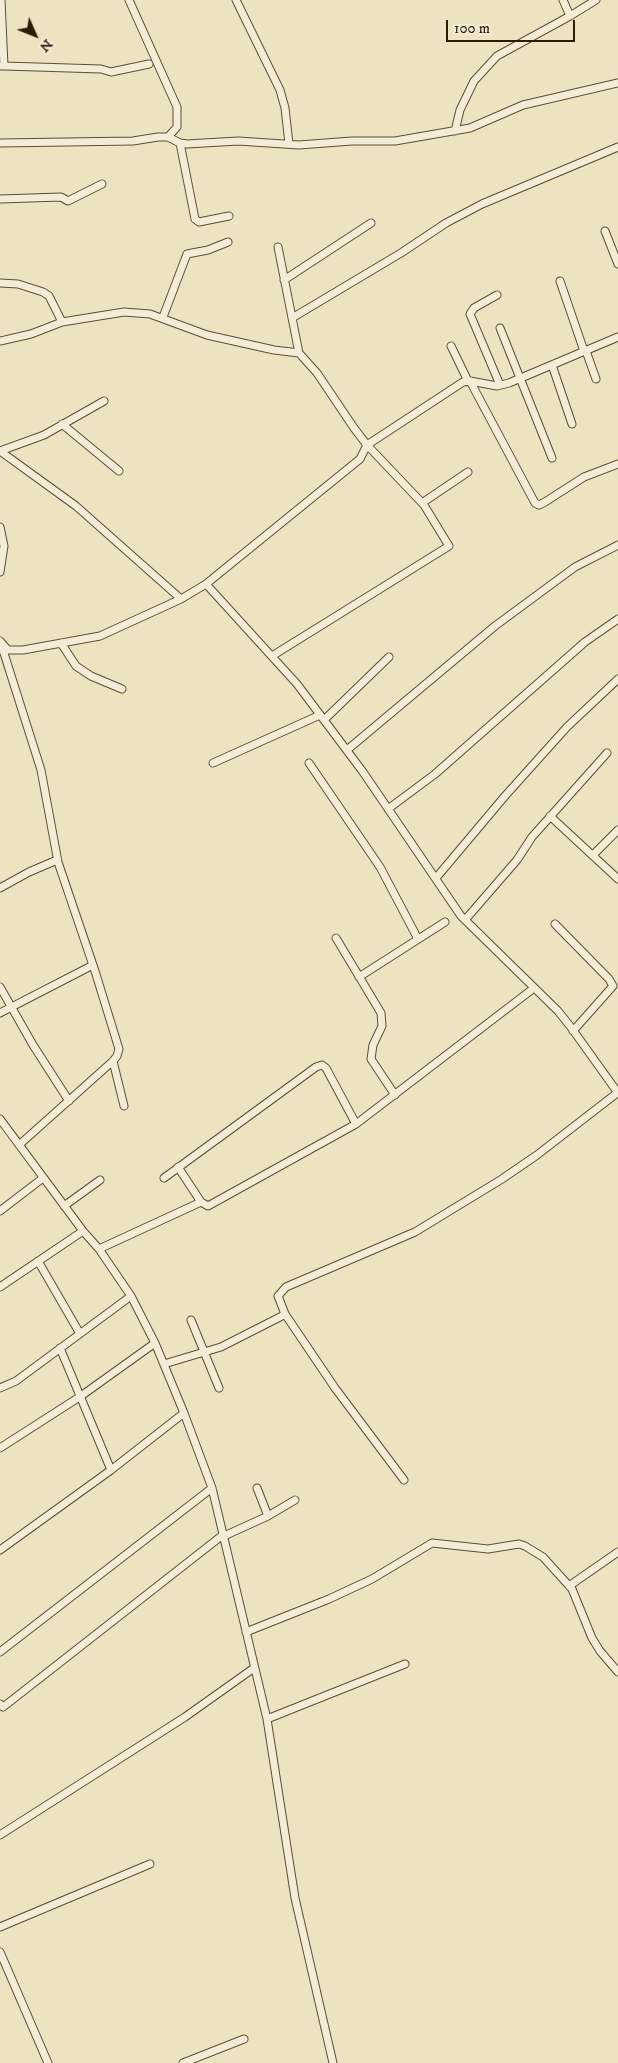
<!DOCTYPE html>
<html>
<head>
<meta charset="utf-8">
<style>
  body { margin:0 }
  #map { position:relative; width:618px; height:2063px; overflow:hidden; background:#ece3c1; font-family:"IM FELL DW Pica",serif }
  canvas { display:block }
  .north { position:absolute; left:10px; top:10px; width:50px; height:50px; -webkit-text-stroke:4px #f3edd7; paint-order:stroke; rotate:134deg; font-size:14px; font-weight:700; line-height:20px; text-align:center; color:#2c1c07 }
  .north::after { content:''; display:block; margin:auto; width:18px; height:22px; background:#2c1c07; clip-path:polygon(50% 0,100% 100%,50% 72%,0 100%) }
  .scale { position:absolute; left:446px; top:20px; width:129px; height:22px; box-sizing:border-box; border:2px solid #2c1c07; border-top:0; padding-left:6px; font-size:15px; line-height:18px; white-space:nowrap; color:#2c1c07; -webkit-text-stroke:4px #f3edd7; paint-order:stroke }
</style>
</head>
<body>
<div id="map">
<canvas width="618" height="2063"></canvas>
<div class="north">N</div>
<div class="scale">100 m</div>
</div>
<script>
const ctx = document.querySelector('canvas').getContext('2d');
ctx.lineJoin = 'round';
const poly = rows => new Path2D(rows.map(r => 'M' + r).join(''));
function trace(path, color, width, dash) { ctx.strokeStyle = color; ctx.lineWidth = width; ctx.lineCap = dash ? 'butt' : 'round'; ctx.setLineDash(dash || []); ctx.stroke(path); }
const street = poly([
  [129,0,177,107,177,127,168,137],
  [236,0,280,90,285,108,289,144],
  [563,0,570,16],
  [0,66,4,66,1,0],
  [4,66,101,69,111,72,149,64],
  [455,131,460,110,474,81,497,56,570,16,596,0],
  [0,143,133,141,158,137,168,137,180,143,187,144,238,141,299,145,352,141,395,141,470,128,523,105,618,83],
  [180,143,195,219,199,222,229,216],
  [0,199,61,197,68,201,102,184],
  [605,231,618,264],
  [278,247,299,353],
  [284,280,371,223],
  [560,281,584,351],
  [0,283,18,284,43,292,49,296,62,322],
  [497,295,474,308,470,314,500,385],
  [163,317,187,254,208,250,228,242],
  [292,318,401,253,446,223,482,204,618,147],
  [500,328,552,458],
  [0,341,31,334,62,322,124,312,150,314,207,335,274,350,299,353,317,373,354,428,367,445,424,505,449,546,272,656],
  [451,346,468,381],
  [586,351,596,379],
  [552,365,572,424],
  [470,381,535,503,539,505,545,502,584,477,618,464],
  [62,424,119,471],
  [0,451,76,506,181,599],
  [0,451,44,435,104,401],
  [422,503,468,472],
  [0,527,4,546,0,572],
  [206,584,297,684,363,772,461,916,558,1011,570,1026,618,1093],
  [0,641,8,650],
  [61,643,76,666,91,676,122,689],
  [0,650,23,650,100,636,181,599,206,584,360,459,367,445,463,382,470,381,497,386,509,383,618,337],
  [3,650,41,770,58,862,95,971,119,1049,117,1056,113,1061,19,1145],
  [324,720,389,657],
  [347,750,495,626,575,567,618,545],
  [213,763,320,715],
  [309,763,380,867,418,939],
  [388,809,435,774,585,642,618,619],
  [550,816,618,879],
  [593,855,618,830],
  [436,878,505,796,567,727,618,679],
  [0,888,29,872,57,860],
  [465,920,517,860,532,837,607,753],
  [555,924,609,979,613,986,573,1031],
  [336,938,381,1013,382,1026,373,1045,371,1059,395,1095],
  [359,977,445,922],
  [0,987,33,1045,69,1101],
  [0,1013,93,965],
  [113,1061,124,1106],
  [0,1119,83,1231,99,1249,131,1296,155,1343,184,1413,212,1488,267,1719,295,1898,333,2063],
  [178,1167,201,1202],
  [164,1178,316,1067,322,1065,326,1068,356,1124],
  [64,1206,100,1180],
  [0,1211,43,1178],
  [99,1249,201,1202,208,1206,356,1124,534,988],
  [38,1261,79,1332],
  [0,1287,83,1231],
  [285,1314,335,1388,404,1480],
  [191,1320,219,1388],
  [60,1348,111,1470],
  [164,1364,221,1347,282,1316,285,1314,278,1296,286,1287,415,1232,502,1179,537,1155,617,1093],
  [0,1388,16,1381,131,1296],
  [0,1448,81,1396,155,1343],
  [257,1488,268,1516],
  [224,1536,268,1516,295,1500],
  [0,1550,111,1470,184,1413],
  [569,1586,618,1552],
  [246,1632,329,1599,372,1579,432,1543,488,1549,519,1544,525,1546,543,1557,572,1589,592,1638,600,1651,618,1672],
  [0,1652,212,1488],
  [0,1704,3,1707,7,1704,224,1534],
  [267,1719,405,1664],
  [0,1835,185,1717,254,1668],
  [0,1927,150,1864],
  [0,1952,48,2063],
  [183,2063,244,2039]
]);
trace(street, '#5c4e36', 9);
trace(street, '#f3edd7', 7);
</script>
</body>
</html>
